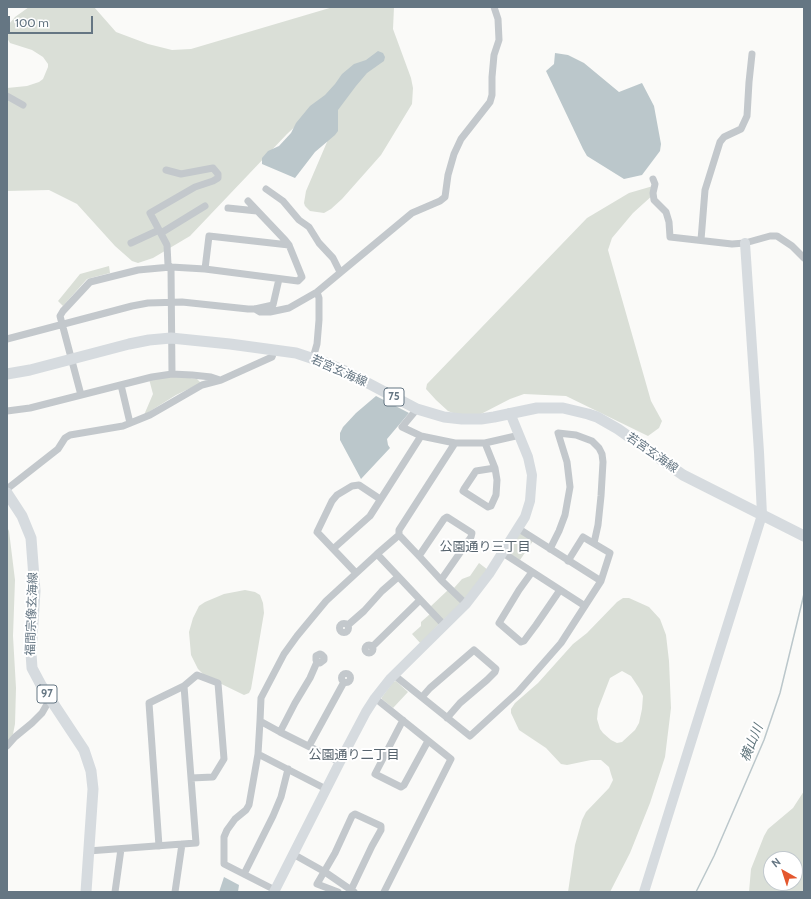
<!DOCTYPE html>
<html>
<head>
<meta charset="utf-8">
<style>
  body { margin:0 }
  #map { position:relative; width:811px; height:899px; overflow:hidden; background:#fafaf8; font-family:Cabin,sans-serif }
  canvas { display:block }
  .frame { position:absolute; inset:0; border:8px solid #657683; pointer-events:none }
  .north { position:absolute; left:763px; top:851px; width:40px; height:40px; box-sizing:border-box; background:#fff; border:1px solid #c1c8cd; border-radius:50%; rotate:321deg; font-size:11px; font-weight:700; line-height:16px; text-align:center; color:#657683 }
  .north::after { content:''; display:block; margin:auto; width:14px; height:18px; background:#e4572e; clip-path:polygon(50% 0,100% 100%,50% 72%,0 100%) }
  .scale { position:absolute; left:8px; top:16px; width:85px; height:18px; box-sizing:border-box; border:2px solid #657683; border-top:0; padding-left:5px; font-size:12px; line-height:14px; white-space:nowrap; color:#657683; -webkit-text-stroke:3px #fff; paint-order:stroke }
</style>
</head>
<body>
<div id="map">
<canvas width="811" height="899"></canvas>
<div class="frame"></div>
<div class="north">N</div>
<div class="scale">100 m</div>
</div>
<script>
const ctx = document.querySelector('canvas').getContext('2d');
ctx.lineJoin = 'round';
function paint(path, color) { ctx.fillStyle = color; ctx.fill(path, 'evenodd'); }
const poly = rows => new Path2D(rows.map(r => 'M' + r).join(''));
function trace(path, color, width, dash) { ctx.strokeStyle = color; ctx.lineWidth = width; ctx.lineCap = dash ? 'butt' : 'round'; ctx.setLineDash(dash || []); ctx.stroke(path); }
function write(font, color, halo, rows, align = 'center') {
  ctx.font = font + ' Cabin,"Noto Sans JP",sans-serif'; ctx.lineWidth = 4; ctx.setLineDash([]); ctx.textBaseline = 'middle'; ctx.strokeStyle = halo; ctx.fillStyle = color; for (const [text, x, y, turn = 0] of rows) {
    ctx.save(); ctx.translate(x, y); ctx.rotate((+turn || 0) * Math.PI / 180); ctx.textAlign = isNaN(turn) ? turn : align; if (halo) ctx.strokeText(text, 0, 0); ctx.fillText(text, 0, 0); ctx.restore();
  }
}
const green = poly([
  [29,7,94,7,116,32,148,44,172,50,191,49,333,7,394,7,393,29,411,78,413,88,412,104,381,155,342,199,331,209,324,213,310,211,305,206,304,203,306,191,327,142,326,138,300,122,287,134,190,236,153,258,138,263,132,261,115,246,77,204,49,190,7,191,7,88,27,86,39,82,43,79,48,67,48,64,43,57,32,50,10,43,7,38,9,24,15,17],
  [653,186,654,194,633,213,612,238,608,250,651,401,662,421,659,428,648,436,566,396,524,394,510,399,481,414,460,416,448,411,436,400,426,389,427,384,587,218,629,193],
  [109,266,110,273,87,279,63,306,58,301,80,274],
  [176,376,197,379,201,383,176,395,144,415,153,394,149,379],
  [7,527,9,531,15,580,13,636,16,688,15,724,13,734,7,745],
  [522,533,533,541,520,560,509,554,508,549,518,535],
  [479,563,488,570,467,598,464,598,454,588,462,579,470,576],
  [245,590,255,592,260,595,263,603,264,613,251,689,249,693,244,695,205,676,198,669,191,655,189,632,193,618,199,606,205,602,224,594],
  [448,590,461,602,462,605,443,620,430,607],
  [623,598,629,598,649,607,660,619,666,635,669,661,671,708,665,757,650,803,630,853,610,892,568,892,575,845,582,820,586,812,609,788,613,780,611,774,609,767,601,760,591,760,567,765,561,764,546,748,519,730,511,713,511,709,515,703,538,683,573,644,587,633,617,602],
  [622,671,631,676,639,688,643,696,642,709,639,723,635,730,622,742,617,743,611,740,603,733,600,729,597,719,598,709,610,678],
  [430,614,439,624,421,644,412,634,421,626,421,622],
  [396,681,408,692,393,708,382,699,382,697,393,682],
  [804,791,804,892,749,892,751,869,764,836,768,829,793,808],
  [771,859,795,859,795,883,771,883]
]);
const water = poly([
  [378,51,383,53,385,57,384,61,367,73,356,86,338,110,338,131,335,135,315,152,295,178,262,164,262,158,268,151,279,146,291,133,296,123,310,106,325,95,335,84,342,74,354,64,366,60],
  [555,53,568,55,584,63,619,92,642,83,654,106,661,144,660,151,642,175,624,179,587,156,583,149,546,71,554,64],
  [376,396,409,413,387,439,388,445,390,448,361,479,340,440,340,433,343,427,356,413],
  [224,877,239,885,238,892,219,892]
]);
const stream = poly([
  [696,892,714,856,764,740,780,693,804,594]
]);
const street = poly([
  [7,96,23,105],
  [166,170,181,174,213,168,218,174,218,178,213,181,195,187,150,213,167,245,168,265,171,267,172,374],
  [653,179,655,184,653,193,654,200,666,212,669,222,670,237,732,244,745,243,770,236,777,236,792,246,804,258],
  [266,189,283,201,299,220,309,227,319,243,333,258,340,272],
  [248,201,285,240,289,245],
  [228,208,257,211],
  [161,233,205,206],
  [701,240,705,190,720,142,724,137,741,129,747,116,749,82,752,54],
  [131,243,159,230],
  [255,309,260,312,270,312,289,308,317,292,412,213,440,201,445,197,448,175,454,154,461,139,490,102,492,95,492,77,494,55,499,40,498,19,494,7],
  [7,339,132,306,148,303,182,302,248,309,255,309,273,305,279,279],
  [313,358,317,344,319,320,319,298,317,292],
  [121,385,130,423],
  [81,395,60,316,63,311,90,282,138,270,171,267,205,269,298,281,302,277,289,245,209,236,205,269],
  [417,409,402,427,421,436],
  [7,411,30,408,152,377,172,374,192,375,211,377,220,380],
  [485,443,495,468,497,480,496,495,491,506,488,507,463,491,464,489,476,471,495,468],
  [7,489,58,449,65,438,70,435,123,426,150,415,202,385,221,380,272,357,275,349],
  [519,529,601,581],
  [399,535,377,554,445,626],
  [333,549,370,516,421,436,455,443],
  [550,549,559,531,565,515,570,487,567,462,558,433,576,435,592,441,599,448,602,454,603,462,601,496,598,525,594,543],
  [503,553,585,606],
  [419,556,444,519,447,517,472,533,471,537,441,580],
  [532,572,519,590,499,623,521,642,524,641,536,625,560,590],
  [356,573,317,532,332,501,337,495,352,486,359,485,380,499],
  [466,604,441,580,419,556,399,535,399,530,455,443,485,443,520,435],
  '339.5 628a4.5 4.5 0 1 1 9 0a4.5 4.5 0 1 1-9 0Z',
  [348,625,364,611,382,591,398,577],
  '365 649a4 4 0 1 1 8 0a4 4 0 1 1-8 0Z',
  [372,647,420,600],
  [317,662,320,663,324,660,324,657,322,655,320,654,316,656,316,660,317,662,310,678,295,703,280,732,260,721,261,698,284,654,297,636,326,601,377,554],
  '341.5 678a4.5 4.5 0 1 1 9 0a4.5 4.5 0 1 1-9 0Z',
  [394,675,470,736,518,692,561,643,601,581,610,553,583,537,568,561],
  [422,697,430,688,474,650,496,669,495,672,487,680,460,703,447,718],
  [375,698,451,759,384,892],
  [403,720,375,774,401,787,404,785,428,741],
  [260,721,258,754,326,789],
  [280,732,340,762],
  [7,746,15,737,32,723,42,713,50,699],
  [309,746,344,682],
  [258,754,249,805,246,810,235,819,227,830,224,837,224,864,275,890],
  [159,846,149,703,184,686,197,675,218,683,224,759,213,777,191,778,184,686],
  [88,851,196,843,191,778],
  [293,854,325,872,354,892],
  [244,874,273,816,281,797,288,769],
  [115,892,121,849],
  [175,892,182,844],
  [338,892,317,884,335,853,352,816,355,814,381,826,381,830,372,846,351,890]
]);
const secondary = poly([
  [274,892,347,748,366,712,375,698,390,679,466,604,489,574,525,517,530,501,532,475,528,457,510,413],
  [644,892,762,515,759,452,745,243]
]);
const primary = poly([
  [7,374,30,370,129,344,149,340,171,338,230,344,296,353,326,363,345,371,417,409,444,417,462,419,481,419,494,417,537,408,563,408,588,414,597,417,618,429,683,475,804,536],
  [7,493,22,516,31,538,35,591,31,653,32,668,41,685,84,750,91,771,93,789,86,892]
]);
const shields = [
  [394,397,20],
  [47,694,20]
];
const shieldNames = [
  ["75",394,397],
  ["97",47,694]
];
const streetNames = [
  ["若宮玄海線",339,371,24],
  ["若宮玄海線",652,453,35],
  ["福間宗像玄海線",32,614,-88]
];
const neighbourhoodNames = [
  ["公園通り三丁目",485,547],
  ["公園通り二丁目",354,755]
];
const waterNames = [
  ["横山川",752,743,-68]
];
paint(green, '#dadfd7');
paint(water, '#bbc7cb');
trace(stream, '#bbc7cb', 1.5);
trace(street, '#c3c8cc', 7);
trace(secondary, '#d6dbdf', 10);
trace(primary, '#d6dbdf', 11);
for (const [x, y, w] of shields) { const box = new Path2D(); box.roundRect(x - w / 2, y - 9, w, 18, 3); ctx.fillStyle = '#fff'; ctx.fill(box); trace(box, '#657683', 1); }
write('bold 11px', '#657683', null, shieldNames);
write('12px', '#657683', '#fff', streetNames);
write('13px', '#57646e', '#fff', neighbourhoodNames);
write('italic 13px', '#60757c', '#fff', waterNames);
</script>
</body>
</html>
